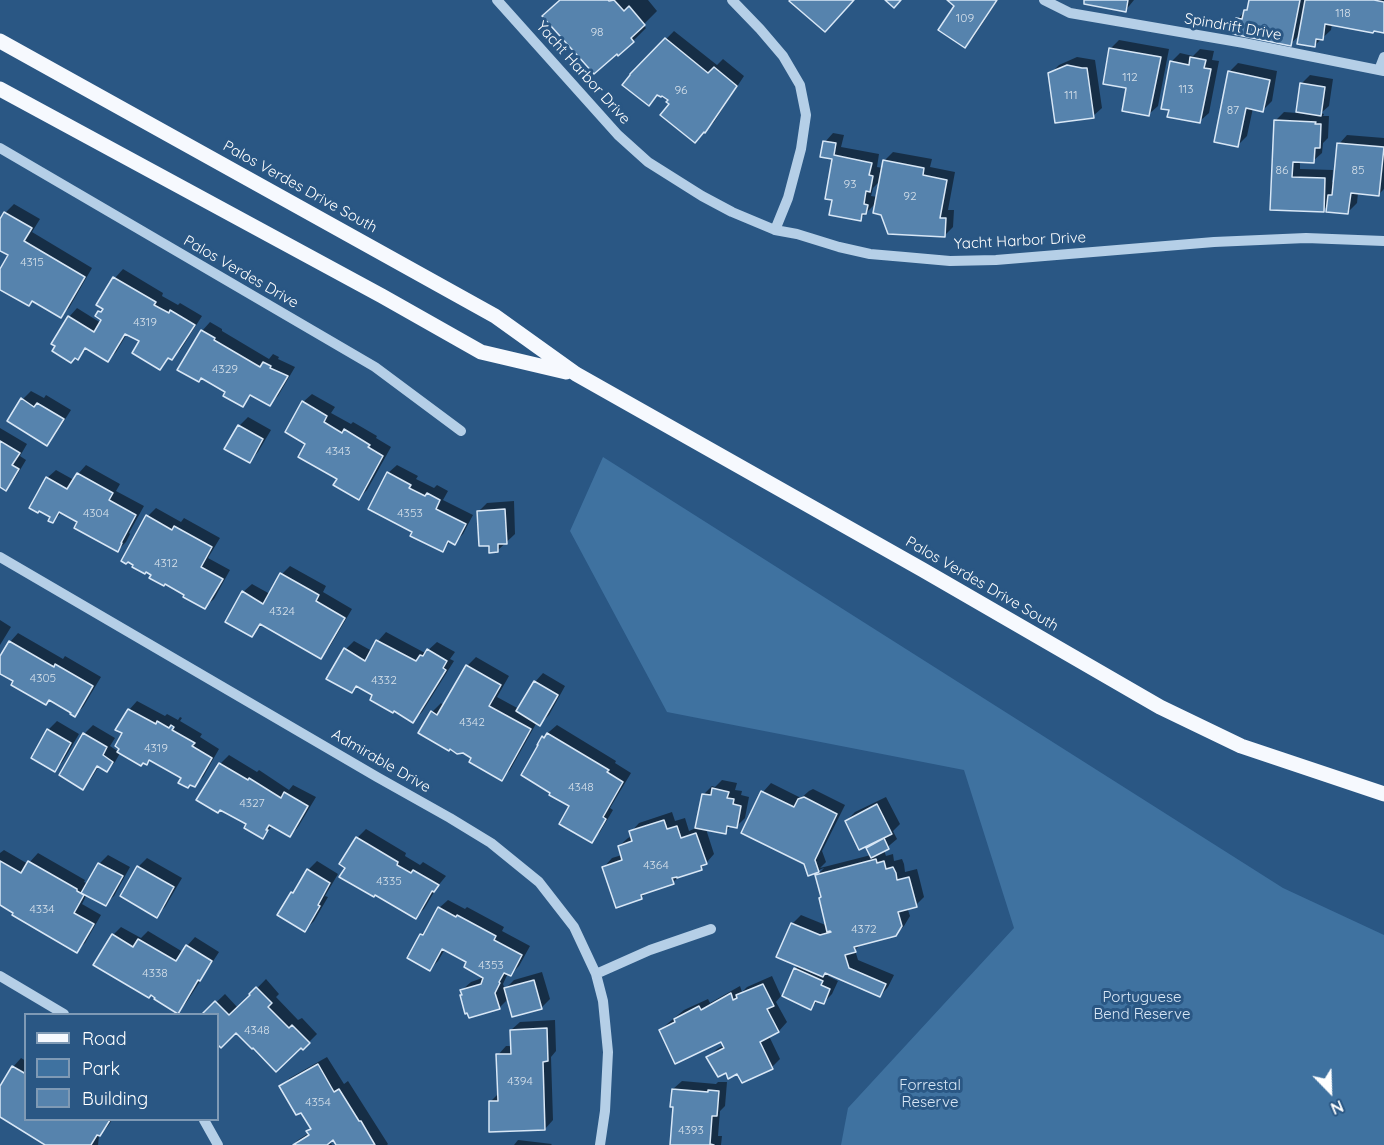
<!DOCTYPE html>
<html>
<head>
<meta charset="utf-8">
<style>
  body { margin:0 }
  #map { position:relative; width:1384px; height:1145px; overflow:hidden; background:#2a5784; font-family:Quicksand,sans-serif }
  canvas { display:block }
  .legend { position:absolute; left:24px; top:1013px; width:195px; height:108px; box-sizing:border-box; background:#2a5784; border:2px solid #7f9ab5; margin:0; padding:8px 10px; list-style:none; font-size:18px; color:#fff }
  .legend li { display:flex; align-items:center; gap:12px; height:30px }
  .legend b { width:30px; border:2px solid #7f9ab5 }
  .north { position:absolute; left:1300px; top:1061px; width:60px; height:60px; -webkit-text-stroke:4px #2a5784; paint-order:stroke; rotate:157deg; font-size:16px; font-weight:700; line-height:24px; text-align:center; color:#fff }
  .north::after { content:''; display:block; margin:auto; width:21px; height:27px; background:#fff; clip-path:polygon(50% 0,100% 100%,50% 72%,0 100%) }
</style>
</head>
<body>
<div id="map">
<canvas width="1384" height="1145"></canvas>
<ul class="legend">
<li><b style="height:8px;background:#f6f9fe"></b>Road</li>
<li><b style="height:16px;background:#3f72a0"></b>Park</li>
<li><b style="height:16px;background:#5683ad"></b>Building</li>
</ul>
<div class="north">N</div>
</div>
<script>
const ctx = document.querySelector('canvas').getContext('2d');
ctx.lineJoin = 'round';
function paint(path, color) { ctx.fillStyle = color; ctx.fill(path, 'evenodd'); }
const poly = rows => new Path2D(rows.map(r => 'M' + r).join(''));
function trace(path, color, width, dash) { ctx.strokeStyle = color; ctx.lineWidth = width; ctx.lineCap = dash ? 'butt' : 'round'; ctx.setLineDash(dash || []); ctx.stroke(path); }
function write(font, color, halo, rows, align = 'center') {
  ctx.font = font + ' Quicksand,sans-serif'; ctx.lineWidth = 6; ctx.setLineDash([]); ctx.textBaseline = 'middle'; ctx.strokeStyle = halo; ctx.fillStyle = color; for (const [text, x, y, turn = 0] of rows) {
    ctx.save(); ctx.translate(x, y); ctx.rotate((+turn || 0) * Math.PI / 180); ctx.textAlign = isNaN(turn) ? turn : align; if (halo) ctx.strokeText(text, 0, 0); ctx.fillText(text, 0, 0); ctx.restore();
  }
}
const green = poly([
  [603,457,1283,888,1384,935,1384,1145,841,1145,848,1108,1014,928,964,770,667,712,570,531]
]);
const shadow = poly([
  [561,0,648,0,657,11,643,25,646,28,633,41],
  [949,0,998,0,973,38,964,46,956,6],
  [1086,0,1134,0,1125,11],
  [1250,0,1384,0,1384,31,1332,24,1331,30,1314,46,1300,35,1290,44,1238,19,1249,6],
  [674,31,717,65,723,59,744,76,714,122,695,141,670,100,659,94,649,104,632,74],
  [1119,40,1169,49,1158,106,1149,114,1128,87,1110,49],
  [1200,49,1214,51,1212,60,1219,61,1209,113,1200,121,1171,62,1180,53,1193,56],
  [1077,57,1095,60,1102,108,1093,116,1050,74,1059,65],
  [1238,63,1277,71,1272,101,1263,110,1253,108,1247,136,1238,145,1229,72],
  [1310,75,1333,79,1329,106,1321,113,1324,114,1323,116,1329,116,1328,138,1323,143,1322,153,1313,161,1300,161,1300,169,1333,170,1332,182,1335,182,1339,144,1347,135,1384,138,1384,189,1378,195,1358,193,1357,203,1348,212,1329,205,1323,210,1272,208,1275,121,1284,112,1297,113,1301,84],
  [833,133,844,135,841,147,879,154,877,167,883,168,885,160,893,152,932,159,930,167,955,172,948,210,954,210,953,227,944,236,877,202,860,219,834,199,834,158,825,142],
  [881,180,878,197,871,196,873,188],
  [14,204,40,219,32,232,92,268,69,308,60,316,33,300,29,305,0,288,0,272,10,255,0,249,0,222,5,213],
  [123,269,163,293,162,296,178,305,180,303,202,316,181,349,172,358,170,357,160,369,141,340,127,334,116,352,108,361,87,348,78,358,69,317,77,308,101,323,103,320,97,316,104,307,99,304,115,278],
  [210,322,222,329,222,331,269,359,273,354,279,357,278,359,295,367,278,396,270,404,253,394,243,405,227,392,202,331],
  [31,391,44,398,46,395,71,410,55,435,47,444,23,399],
  [312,394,335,407,331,413,351,424,353,422,377,436,376,438,391,447,367,490,359,498,339,478,307,443,303,402],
  [248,417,271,430,258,452,250,461,226,448,239,426],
  [0,428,27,444,20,456,26,460,14,480,6,489,0,485],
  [86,465,120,484,116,491,144,506,129,533,130,534,126,542,117,551,79,521,62,512,53,521,47,478,56,470,74,480,78,474],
  [397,465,418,476,416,479,434,488,437,485,448,491,443,500,473,515,463,534,454,543,451,541,442,550,414,532,388,473],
  [514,501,515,534,497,551,490,544,478,512,487,503],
  [156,508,181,522,184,518,220,538,208,558,230,570,214,599,205,607,148,516],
  [290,566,326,586,323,592,352,609,329,648,321,657,263,624,252,635,243,592,252,584,270,594,282,574],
  [0,620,11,627,0,645],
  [386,632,425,653,437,642,455,652,450,659,454,661,422,712,413,721,357,685,351,691,346,649,354,641,372,651,378,641],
  [18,633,63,659,65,656,101,677,83,707,75,715,73,713,49,699,0,672,0,658,10,642],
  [476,657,509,676,497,697,519,709,535,682,543,673,565,686,549,715,540,724,537,722,510,770,501,779,473,758,432,712,441,703,444,706,467,666],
  [137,701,165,716,167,714,178,720,180,717,182,718,180,721,202,734,200,737,219,749,203,777,194,785,150,759,147,763,120,753,115,762,106,771,99,766,91,779,83,788,61,775,84,734,93,725,115,738,110,746,119,752,129,710],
  [57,721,79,734,63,761,55,770,48,730],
  [557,725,616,761,615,763,631,773,610,808,613,810,600,832,591,841,571,806,543,737],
  [229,755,257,772,259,770,289,790,293,785,316,797,298,827,290,836,273,825,262,837,248,824,221,808,220,764],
  [722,780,737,783,735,790,742,791,741,795,749,797,745,818,737,826,732,825,725,832,706,829,714,854,701,869,680,876,673,882,648,891,641,898,604,867,612,858,622,855,619,846,628,838,632,836,631,832,639,823,672,812,675,821,685,818,689,831,696,828,703,795,712,786,715,787],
  [771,783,801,798,809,791,813,789,845,805,822,851,826,862,820,868,871,855,866,845,846,821,855,812,886,797,900,824,893,831,897,839,884,850,886,856,893,854,894,861,902,859,904,864,905,872,917,869,924,897,916,905,907,907,910,916,904,926,895,935,862,943,855,950,858,960,894,975,888,987,880,996,830,973,828,976,838,981,832,994,823,1003,819,1000,811,1008,795,969,799,965,792,924,801,915,828,926,817,875,824,868,809,874,805,863,743,832,763,792],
  [366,829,406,853,405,856,420,865,423,862,446,876,437,887,424,909,415,917,347,867,357,838],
  [4,850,28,864,38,853,85,880,84,882,88,884,99,864,108,855,130,867,114,896,105,904,87,894,82,904,101,915,85,943,76,951,0,903,0,853],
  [147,858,182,878,165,907,156,916,138,867],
  [317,861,338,874,325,896,328,897,314,921,305,930,292,893,298,887,308,870],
  [448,900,465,909,467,907,504,927,502,931,530,946,519,966,511,974,508,973,503,984,505,989,514,980,542,972,550,999,541,1008,508,999,499,1008,463,994,462,990,471,982,485,977,468,962,445,949,438,961,430,969,421,935,428,928,439,908],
  [121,927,141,938,148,931,183,952,187,946,195,937,219,952,186,1003,178,1012,113,935],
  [772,976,781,996,776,1002,787,1022,779,1031,769,1036,780,1059,772,1067,738,1072,726,1071,708,1058,717,1049,724,1045,721,1040,660,1030,684,1010,708,999,710,1003,740,986,742,992,747,987],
  [266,979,279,994,276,997,298,1020,302,1018,317,1034,303,1048,236,1031,221,1046,218,1042,218,1014,204,1014,225,994,238,1008],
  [555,1020,556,1051,551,1057,553,1120,545,1129,490,1102,499,1093,498,1055,506,1046,512,1046,511,1030,520,1022],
  [327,1057,344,1084,348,1081,388,1144,387,1145,337,1145,333,1138,330,1141,332,1145,293,1145,298,1140,309,1133,308,1132,312,1128,301,1110,281,1086,290,1078],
  [21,1058,26,1061,26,1120,112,1120,108,1126,99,1136,98,1145,49,1145,0,1115,0,1089,13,1067],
  [682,1081,716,1084,718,1082,727,1082,725,1106,720,1111,718,1136,722,1136,721,1145,671,1145,674,1106,673,1089],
  [518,1140,552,1144,551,1145,514,1145]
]);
const building = poly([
  [560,0,608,0,609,1,614,0,624,11,629,6,645,25,631,38,634,42,618,56,617,54,594,74,542,16,560,0],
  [790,0,854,0,825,32,789,1,790,0],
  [885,0,901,0,894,8,885,0],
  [947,0,997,0,965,48,938,30,954,6,947,0],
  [1084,0,1128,0,1126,12,1084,4,1084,0],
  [1249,0,1300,0,1291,46,1233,34,1236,18,1242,19,1244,10,1247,10,1249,0],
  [1305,0,1374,0,1384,2,1384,33,1374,31,1373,33,1325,24,1323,40,1316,39,1315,47,1297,44,1305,0],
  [665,38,708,73,714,67,737,86,705,133,704,132,695,143,660,115,669,104,666,102,668,100,662,96,661,97,657,95,649,106,622,85,630,75,630,74,665,38],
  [1109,48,1161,57,1149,116,1122,111,1126,88,1103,84,1109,48],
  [1190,57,1206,60,1204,68,1211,69,1200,123,1167,117,1169,110,1161,109,1170,61,1189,65,1190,57],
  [1067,65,1082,68,1087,68,1094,118,1055,123,1048,73,1067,65],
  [1228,71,1270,80,1263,112,1246,108,1238,147,1214,142,1228,71],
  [1300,83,1325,87,1321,116,1296,112,1300,83],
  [1274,120,1316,122,1315,124,1321,124,1320,148,1315,148,1314,163,1293,162,1292,177,1325,178,1324,212,1270,210,1274,120],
  [823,141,836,143,834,155,872,163,869,175,873,176,870,192,866,191,864,204,868,205,866,214,862,214,861,221,829,215,832,200,825,199,832,159,820,157,823,141],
  [1337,143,1384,147,1379,196,1351,193,1348,214,1326,212,1328,195,1332,195,1337,143],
  [883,160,924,168,923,175,947,180,940,218,946,218,945,237,888,234,881,215,873,213,883,160],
  [4,212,32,228,24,241,85,277,61,318,32,301,29,306,0,290,0,269,8,255,0,251,0,219,4,212],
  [113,277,156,302,154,305,169,313,170,310,195,325,172,360,168,358,160,370,132,353,139,341,125,334,108,362,85,348,78,360,75,358,71,363,52,351,55,346,51,344,68,316,94,332,101,320,95,316,98,311,101,312,103,309,96,305,113,277],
  [201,330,215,338,214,340,260,367,263,362,271,366,270,368,288,376,270,406,250,395,243,407,223,396,225,392,201,378,199,382,177,370,201,330],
  [21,398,34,407,37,403,64,419,47,446,7,421,21,398],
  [302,401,327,416,324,422,342,433,344,429,370,445,368,447,383,456,359,500,333,485,337,479,298,457,305,444,285,432,302,401],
  [238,425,263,439,250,463,224,449,238,425],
  [0,441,20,453,12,465,19,469,6,491,0,487,0,441],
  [387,472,411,485,409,488,425,496,427,493,440,500,436,509,466,524,455,545,448,541,443,552,410,536,412,532,368,509,387,472],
  [77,473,113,493,109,500,136,515,121,543,122,543,118,552,74,528,77,522,59,512,53,523,48,521,50,517,39,511,38,513,29,508,46,477,67,489,77,473],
  [505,509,507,544,498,544,498,552,489,553,489,546,479,546,477,511,505,509],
  [146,515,172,530,174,526,212,547,201,567,223,579,205,609,183,597,184,595,165,584,164,586,149,578,151,575,146,572,145,574,132,567,133,565,128,562,126,564,121,561,146,515],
  [280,573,319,595,316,601,345,618,321,659,260,624,252,637,225,622,242,591,263,604,280,573],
  [376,640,416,661,420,655,423,656,427,649,447,661,443,668,446,670,413,723,394,711,393,713,370,700,372,695,356,686,352,693,326,679,344,648,365,661,376,640],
  [9,641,54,667,55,664,93,686,75,717,70,714,71,713,49,700,46,705,11,685,13,681,0,674,0,656,9,641],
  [466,665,501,685,489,706,531,729,502,781,469,762,471,758,463,753,457,754,450,749,449,751,418,733,431,711,437,715,466,665],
  [534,681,558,695,540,726,516,711,534,681],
  [128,709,156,724,157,721,169,728,171,725,174,727,172,730,195,743,192,746,212,758,195,787,190,785,188,788,178,783,181,778,149,760,147,765,143,763,141,766,117,752,119,749,115,746,122,733,115,730,128,709],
  [47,729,71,743,55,772,31,758,47,729],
  [83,733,107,747,103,755,113,762,107,772,97,766,83,790,59,775,83,733],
  [547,733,609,770,607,772,623,782,603,817,606,819,592,843,559,824,569,806,549,795,550,793,521,775,538,745,537,745,542,736,544,738,547,733],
  [219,763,248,780,249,778,281,798,284,792,308,806,290,837,269,825,266,830,268,830,263,839,244,828,246,824,220,810,218,813,196,800,219,763],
  [712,788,729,792,727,798,734,799,733,804,741,806,737,828,727,826,726,834,695,828,702,794,711,795,712,788],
  [761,791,794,807,798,799,804,797,837,814,815,860,819,872,808,876,804,864,741,833,761,791],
  [877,804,892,834,859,850,845,821,877,804],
  [664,820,667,829,677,826,681,838,696,833,707,864,701,866,702,870,677,878,677,877,672,878,674,884,641,895,642,899,616,908,602,867,622,860,618,846,632,841,629,831,664,820],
  [356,837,398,862,397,865,411,873,413,870,439,885,434,892,432,891,416,919,375,895,374,897,339,877,345,868,339,864,356,837],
  [884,838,889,849,871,858,866,848,884,838],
  [876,859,877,863,884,861,886,869,893,867,896,873,897,880,909,877,917,907,898,912,902,926,896,936,854,947,856,952,845,955,849,968,886,984,880,997,825,973,823,977,776,957,791,923,820,935,831,932,830,931,827,932,819,898,821,897,815,875,876,859],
  [0,861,21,873,28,861,77,889,77,891,84,895,74,913,94,924,77,953,12,915,13,913,0,905,0,861],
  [98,863,123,876,106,906,81,893,98,863],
  [137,866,174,887,157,918,120,896,137,866],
  [307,869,330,883,318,905,320,906,305,932,277,915,291,892,293,893,307,869],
  [438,907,456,917,457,915,496,936,494,940,522,955,511,976,504,973,499,982,500,983,495,993,500,1009,469,1018,467,1013,465,1014,460,995,462,995,460,990,481,984,483,978,464,967,466,962,442,949,430,971,407,958,420,934,423,935,438,907],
  [112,934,133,947,138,939,176,961,186,945,212,961,200,981,198,980,178,1014,154,999,155,998,151,995,149,998,93,965,112,934],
  [794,968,823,981,821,985,830,989,824,1004,815,1001,811,1010,782,996,794,968],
  [534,980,542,1009,512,1017,504,988,534,980],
  [763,984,774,1006,767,1009,779,1032,760,1042,773,1069,742,1083,737,1074,728,1079,726,1073,718,1077,706,1057,724,1048,721,1042,675,1064,659,1030,675,1022,674,1019,699,1006,701,1010,731,993,733,1000,737,998,736,995,763,984],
  [256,987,272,1003,268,1007,289,1028,292,1025,310,1043,303,1050,301,1048,276,1072,253,1048,252,1049,236,1033,221,1048,218,1045,218,1014,202,1014,215,1001,229,1015,250,995,249,994,256,987],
  [547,1028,548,1061,543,1062,545,1130,489,1132,489,1101,498,1101,496,1054,511,1054,510,1030,547,1028],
  [318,1064,334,1092,339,1089,359,1121,361,1121,375,1145,336,1145,333,1140,327,1145,293,1145,309,1135,306,1131,311,1129,301,1113,296,1115,279,1086,318,1064],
  [12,1066,26,1074,26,1120,110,1120,100,1136,97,1135,91,1145,45,1145,0,1117,0,1086,12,1066],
  [672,1089,708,1092,708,1090,719,1091,717,1116,712,1116,710,1144,714,1145,670,1145,673,1107,670,1107,672,1089]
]);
const minor = poly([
  [497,0,618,135,648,162,702,196,732,212,775,230,797,234,839,247,870,254,905,257,950,261,996,260,1214,242,1306,238,1384,241],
  [732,0,760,29,783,56,800,85,806,115,801,149,788,198,775,230],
  [1044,0,1070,13,1244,43,1384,71],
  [1379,70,1384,57],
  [0,148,375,367,461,431],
  [0,557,377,777,450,818,491,843,539,882,574,927,596,974,603,1001,608,1052,605,1111,600,1145],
  [596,974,650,950,711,929],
  [0,976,64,1014],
  [204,1120,218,1145]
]);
const major = poly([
  [0,41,495,316,576,374,923,570,1160,707,1241,746,1384,794],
  [0,89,382,296,481,352,566,372]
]);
const numberNames = [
  ["118",1343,13],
  ["109",965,18],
  ["98",597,32],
  ["112",1130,77],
  ["113",1186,89],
  ["96",681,90],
  ["111",1071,95],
  ["87",1233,110],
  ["86",1282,170],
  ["85",1358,170],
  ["93",850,184],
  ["92",910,196],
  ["4315",32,262],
  ["4319",145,322],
  ["4329",225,369],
  ["4343",338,451],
  ["4304",96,513],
  ["4353",410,513],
  ["4312",166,563],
  ["4324",282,611],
  ["4305",43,678],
  ["4332",384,680],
  ["4342",472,722],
  ["4319",156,748],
  ["4348",581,787],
  ["4327",252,803],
  ["4364",656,865],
  ["4335",389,881],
  ["4334",42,909],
  ["4372",864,929],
  ["4353",491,965],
  ["4338",155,973],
  ["4348",257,1030],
  ["4394",520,1081],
  ["4354",318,1102],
  ["4393",691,1130]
];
const streetNames = [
  ["Spindrift Drive",1233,27,10],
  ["Yacht Harbor Drive",583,73,48],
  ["Palos Verdes Drive South",300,187,29],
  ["Yacht Harbor Drive",1020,241,-3],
  ["Palos Verdes Drive",241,272,30],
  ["Palos Verdes Drive South",982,584,30],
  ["Admirable Drive",381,761,30]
];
const parkNames = [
  ["Portuguese",1142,997],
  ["Bend Reserve",1142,1014],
  ["Forrestal",930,1085],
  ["Reserve",930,1102]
];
paint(green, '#3f72a0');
paint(shadow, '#0007');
paint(building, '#5683ad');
trace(building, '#d8e7f6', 1.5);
trace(minor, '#b5cfe7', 10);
trace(major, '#f6f9fe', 15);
write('12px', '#d5e0ea', null, numberNames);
write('15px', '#fff', '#2a5784', streetNames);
write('15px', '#d8e7f6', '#2a5784', parkNames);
</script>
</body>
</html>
